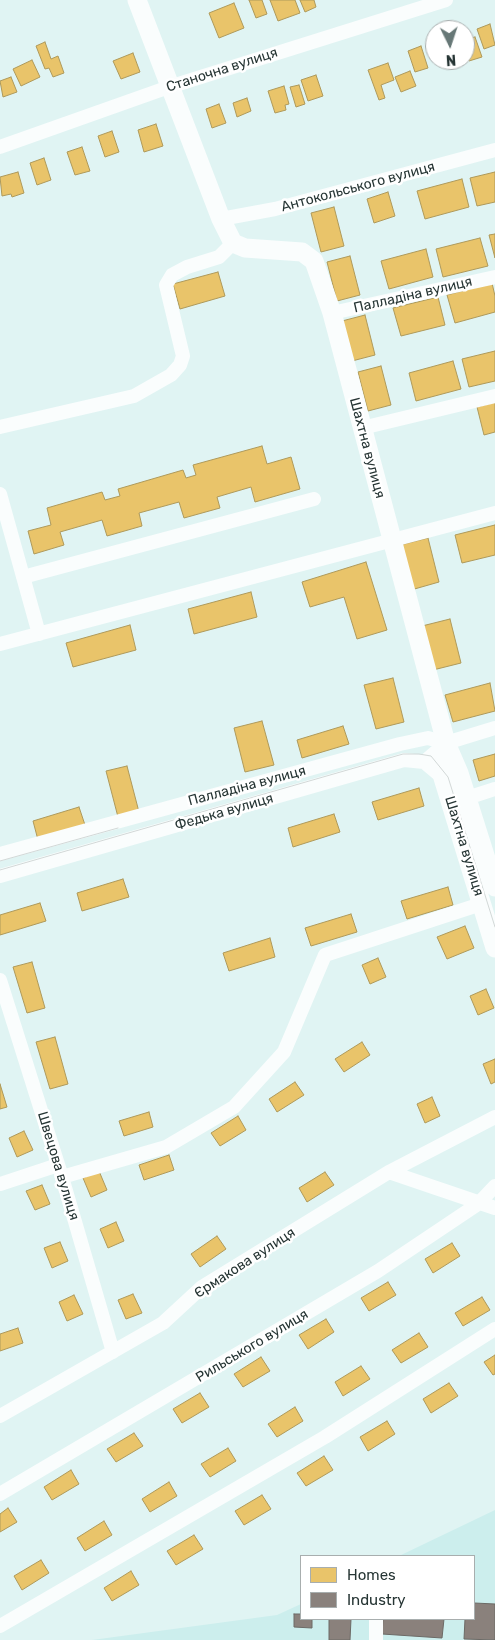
<!DOCTYPE html>
<html>
<head>
<meta charset="utf-8">
<style>
  body { margin:0 }
  #map { position:relative; width:495px; height:1640px; overflow:hidden; background:#e0f4f3; font-family:Rubik,sans-serif }
  canvas { display:block }
  .legend { position:absolute; left:300px; top:1555px; width:175px; height:65px; box-sizing:border-box; background:#fff; border:1px solid #a8aeae; margin:0; padding:6px 9px; list-style:none; font-size:15px; color:#263534 }
  .legend li { display:flex; align-items:center; gap:10px; height:25px }
  .legend b { width:25px; border:1px solid #a8aeae }
  .north { position:absolute; left:425px; top:20px; width:50px; height:50px; box-sizing:border-box; background:#fff; border:1px solid #a8aeae; border-radius:50%; rotate:176deg; font-size:14px; font-weight:700; line-height:20px; text-align:center; color:#263534 }
  .north::after { content:''; display:block; margin:auto; width:18px; height:22px; background:#677877; clip-path:polygon(50% 0,100% 100%,50% 72%,0 100%) }
</style>
</head>
<body>
<div id="map">
<canvas width="495" height="1640"></canvas>
<ul class="legend">
<li><b style="height:14px;background:#e9c46a"></b>Homes</li>
<li><b style="height:14px;background:#8a817c"></b>Industry</li>
</ul>
<div class="north">N</div>
</div>
<script>
const ctx = document.querySelector('canvas').getContext('2d');
ctx.lineJoin = 'round';
function paint(path, color) { ctx.fillStyle = color; ctx.fill(path, 'evenodd'); }
const poly = rows => new Path2D(rows.map(r => 'M' + r).join(''));
function trace(path, color, width, dash) { ctx.strokeStyle = color; ctx.lineWidth = width; ctx.lineCap = dash ? 'butt' : 'round'; ctx.setLineDash(dash || []); ctx.stroke(path); }
function write(font, color, halo, rows, align = 'center') {
  ctx.font = font + ' Rubik,sans-serif'; ctx.lineWidth = 5; ctx.setLineDash([]); ctx.textBaseline = 'middle'; ctx.strokeStyle = halo; ctx.fillStyle = color; for (const [text, x, y, turn = 0] of rows) {
    ctx.save(); ctx.translate(x, y); ctx.rotate((+turn || 0) * Math.PI / 180); ctx.textAlign = isNaN(turn) ? turn : align; if (halo) ctx.strokeText(text, 0, 0); ctx.fillText(text, 0, 0); ctx.restore();
  }
}
const built = poly([
  [495,1510,495,1640,92,1640,277,1615,301,1604,301,1619,474,1619,474,1556,399,1556]
]);
const homes = poly([
  [249,0,262,0,267,14,256,18,249,0],
  [270,0,295,0,300,13,278,21,270,0],
  [300,0,314,0,316,7,305,12,300,0],
  [234,3,244,28,219,38,209,13,234,3],
  [490,24,495,45,484,49,477,29,490,24],
  [475,37,482,57,469,61,465,40,475,37],
  [45,42,51,59,58,56,64,73,53,77,49,68,45,69,36,46,45,42],
  [421,46,428,68,415,72,408,51,421,46],
  [133,53,140,72,121,79,113,61,133,53],
  [32,60,40,77,21,86,13,69,32,60],
  [388,63,394,80,381,85,385,98,379,100,368,70,388,63],
  [410,71,416,86,401,92,395,77,410,71],
  [316,75,323,96,308,101,301,80,316,75],
  [11,77,17,92,3,97,0,81,11,77],
  [299,85,305,104,296,107,290,87,299,85],
  [284,86,289,104,285,105,286,110,275,113,268,91,284,86],
  [247,98,251,111,237,117,233,103,247,98],
  [219,104,226,123,212,128,206,109,219,104],
  [156,124,163,146,144,152,138,130,156,124],
  [112,131,119,152,105,157,98,136,112,131],
  [82,147,90,171,75,175,67,152,82,147],
  [44,158,51,180,37,185,30,163,44,158],
  [18,172,24,193,12,197,11,194,2,196,0,177,18,172],
  [495,172,495,202,477,206,470,178,495,172],
  [462,179,469,207,425,219,417,191,462,179],
  [388,192,395,216,374,223,367,199,388,192],
  [334,207,344,246,321,252,311,213,334,207],
  [495,234,495,258,489,235,495,234],
  [480,238,488,266,443,277,436,249,480,238],
  [426,249,433,277,389,289,381,261,426,249],
  [350,256,360,295,337,301,327,262,350,256],
  [218,272,225,296,180,309,173,284,218,272],
  [492,283,495,296,495,312,455,323,447,295,492,283],
  [438,297,445,325,401,336,393,308,438,297],
  [365,315,375,355,352,361,342,321,365,315],
  [495,351,495,381,469,387,462,359,495,351],
  [453,361,461,389,416,401,409,373,453,361],
  [381,366,391,405,368,411,358,372,381,366],
  [495,402,495,432,484,435,477,407,495,402],
  [262,446,267,464,291,457,300,489,255,502,251,487,217,497,220,508,184,518,179,502,139,513,142,526,107,536,102,520,60,532,64,545,34,554,28,531,51,525,47,508,102,492,105,500,120,496,118,489,183,470,186,478,196,475,193,465,262,446],
  [495,525,495,555,462,563,455,535,495,525],
  [428,538,439,582,411,590,400,545,428,538],
  [366,562,387,630,357,639,344,597,310,607,302,582,366,562],
  [251,592,257,617,194,634,188,609,251,592],
  [450,619,461,663,433,670,422,626,450,619],
  [130,625,136,650,73,667,66,643,130,625],
  [393,678,404,722,376,729,364,685,393,678],
  [490,683,495,711,453,722,445,695,490,683],
  [262,721,274,765,245,772,234,728,262,721],
  [343,726,349,744,302,758,297,740,343,726],
  [495,754,495,776,479,781,473,760,495,754],
  [127,766,139,812,118,817,106,771,127,766],
  [419,788,424,806,378,820,372,802,419,788],
  [79,807,85,825,38,840,33,821,79,807],
  [334,814,340,832,293,847,288,828,334,814],
  [123,879,129,897,82,911,77,893,123,879],
  [448,887,453,905,407,919,401,901,448,887],
  [40,903,46,921,0,935,0,915,40,903],
  [351,914,357,932,311,946,305,928,351,914],
  [465,926,474,948,447,959,437,937,465,926],
  [270,938,275,957,229,971,223,953,270,938],
  [378,958,386,977,370,984,362,965,378,958],
  [32,962,45,1008,27,1013,13,967,32,962],
  [486,989,494,1008,478,1015,470,996,486,989],
  [55,1037,68,1084,50,1089,36,1042,55,1037],
  [362,1042,370,1055,344,1072,335,1059,362,1042],
  [495,1059,495,1082,491,1084,483,1064,495,1059],
  [295,1082,304,1095,277,1112,269,1099,295,1082],
  [0,1084,7,1107,0,1109,0,1084],
  [432,1097,440,1116,425,1123,417,1104,432,1097],
  [149,1112,153,1127,124,1136,119,1121,149,1112],
  [238,1116,246,1130,220,1146,211,1133,238,1116],
  [24,1131,33,1150,17,1157,9,1138,24,1131],
  [169,1155,174,1170,144,1180,139,1165,169,1155],
  [99,1171,107,1190,91,1197,83,1178,99,1171],
  [325,1172,334,1185,307,1202,299,1188,325,1172],
  [42,1185,50,1204,35,1210,26,1191,42,1185],
  [116,1222,124,1241,108,1248,100,1229,116,1222],
  [217,1236,226,1249,200,1267,191,1254,217,1236],
  [60,1242,68,1261,52,1268,44,1248,60,1242],
  [452,1243,460,1256,433,1273,425,1259,452,1243],
  [388,1282,396,1295,369,1311,361,1298,388,1282],
  [133,1294,142,1313,126,1319,118,1300,133,1294],
  [74,1295,83,1314,67,1321,59,1302,74,1295],
  [482,1297,490,1310,463,1326,455,1313,482,1297],
  [326,1319,334,1332,308,1349,299,1335,326,1319],
  [18,1328,23,1343,0,1351,0,1334,18,1328],
  [419,1333,428,1347,401,1363,392,1350,419,1333],
  [495,1355,495,1374,493,1375,484,1362,495,1355],
  [261,1357,270,1371,243,1387,234,1374,261,1357],
  [361,1366,370,1379,343,1396,335,1382,361,1366],
  [449,1383,458,1396,431,1413,423,1399,449,1383],
  [200,1393,209,1407,182,1423,173,1409,200,1393],
  [295,1407,303,1421,277,1437,268,1424,295,1407],
  [387,1421,395,1434,368,1451,360,1437,387,1421],
  [134,1433,143,1446,116,1462,107,1449,134,1433],
  [228,1448,236,1461,210,1477,201,1464,228,1448],
  [324,1456,333,1470,306,1486,297,1473,324,1456],
  [71,1470,79,1484,52,1500,44,1487,71,1470],
  [169,1482,177,1496,150,1512,142,1499,169,1482],
  [262,1495,271,1509,244,1525,235,1511,262,1495],
  [8,1508,17,1522,0,1532,0,1514,8,1508],
  [104,1521,112,1535,85,1551,77,1538,104,1521],
  [194,1535,203,1549,176,1565,167,1551,194,1535],
  [41,1560,49,1573,22,1590,14,1576,41,1560],
  [131,1571,139,1585,112,1601,104,1588,131,1571]
]);
const industry = poly([
  [474,1603,495,1604,495,1640,464,1639,465,1619,474,1619,474,1603],
  [294,1614,301,1614,301,1619,312,1619,312,1628,294,1627,294,1614],
  [329,1619,351,1619,350,1640,329,1640,329,1619],
  [383,1619,444,1619,442,1638,382,1634,383,1619]
]);
const minor = poly([
  [0,147,169,87,446,0],
  [221,219,275,209,495,150],
  [332,313,495,277],
  [0,427,134,396,171,375,180,365,183,356,166,285,172,275,187,267,219,257,233,243],
  [362,428,495,396],
  [0,494,39,634],
  [23,577,314,499],
  [0,644,495,513],
  [424,762,446,743],
  [467,798,495,789],
  [0,854,400,744,428,738,446,743,495,728],
  [0,876,404,760,424,762,443,778],
  [0,980,62,1177,113,1352],
  [389,1172,495,1208],
  [62,1177,166,1147,234,1107,284,1052,325,955,481,904],
  [0,1184,58,1165],
  [0,1416,163,1323,202,1287,389,1172,495,1117],
  [0,1494,378,1271,478,1204,495,1186],
  [376,1619,376,1640],
  [0,1626,325,1437,495,1329]
]);
const major = poly([
  [137,0,221,219,233,243,245,248,302,252,314,261,332,313,446,743,459,773,495,887],
  [446,747,443,778,495,948]
]);
const tram = poly([
  [0,861,118,828],
  [0,870,403,754,419,754,431,756,448,777,495,927]
]);
const streetNames = [
  ["Станочна вулиця",222,70,-18],
  ["Антокольського вулиця",358,187,-15],
  ["Палладіна вулиця",413,295,-13],
  ["Шахтна вулиця",367,448,75],
  ["Палладіна вулиця",247,786,-15],
  ["Федька вулиця",224,812,-16],
  ["Шахтна вулиця",464,846,73],
  ["Швецова вулиця",58,1166,73],
  ["Єрмакова вулиця",245,1263,-33],
  ["Рильського вулиця",252,1346,-31]
];
paint(built, '#cceeed');
paint(homes, '#e9c46a');
trace(homes, '#ae995a', 1);
paint(industry, '#8a817c');
trace(industry, '#6c6a66', 1);
trace(minor, '#fafdfd', 14);
trace(major, '#fafdfd', 19);
trace(tram, '#d2d8d7', 1);
write('14px', '#263534', '#fff', streetNames);
</script>
</body>
</html>
